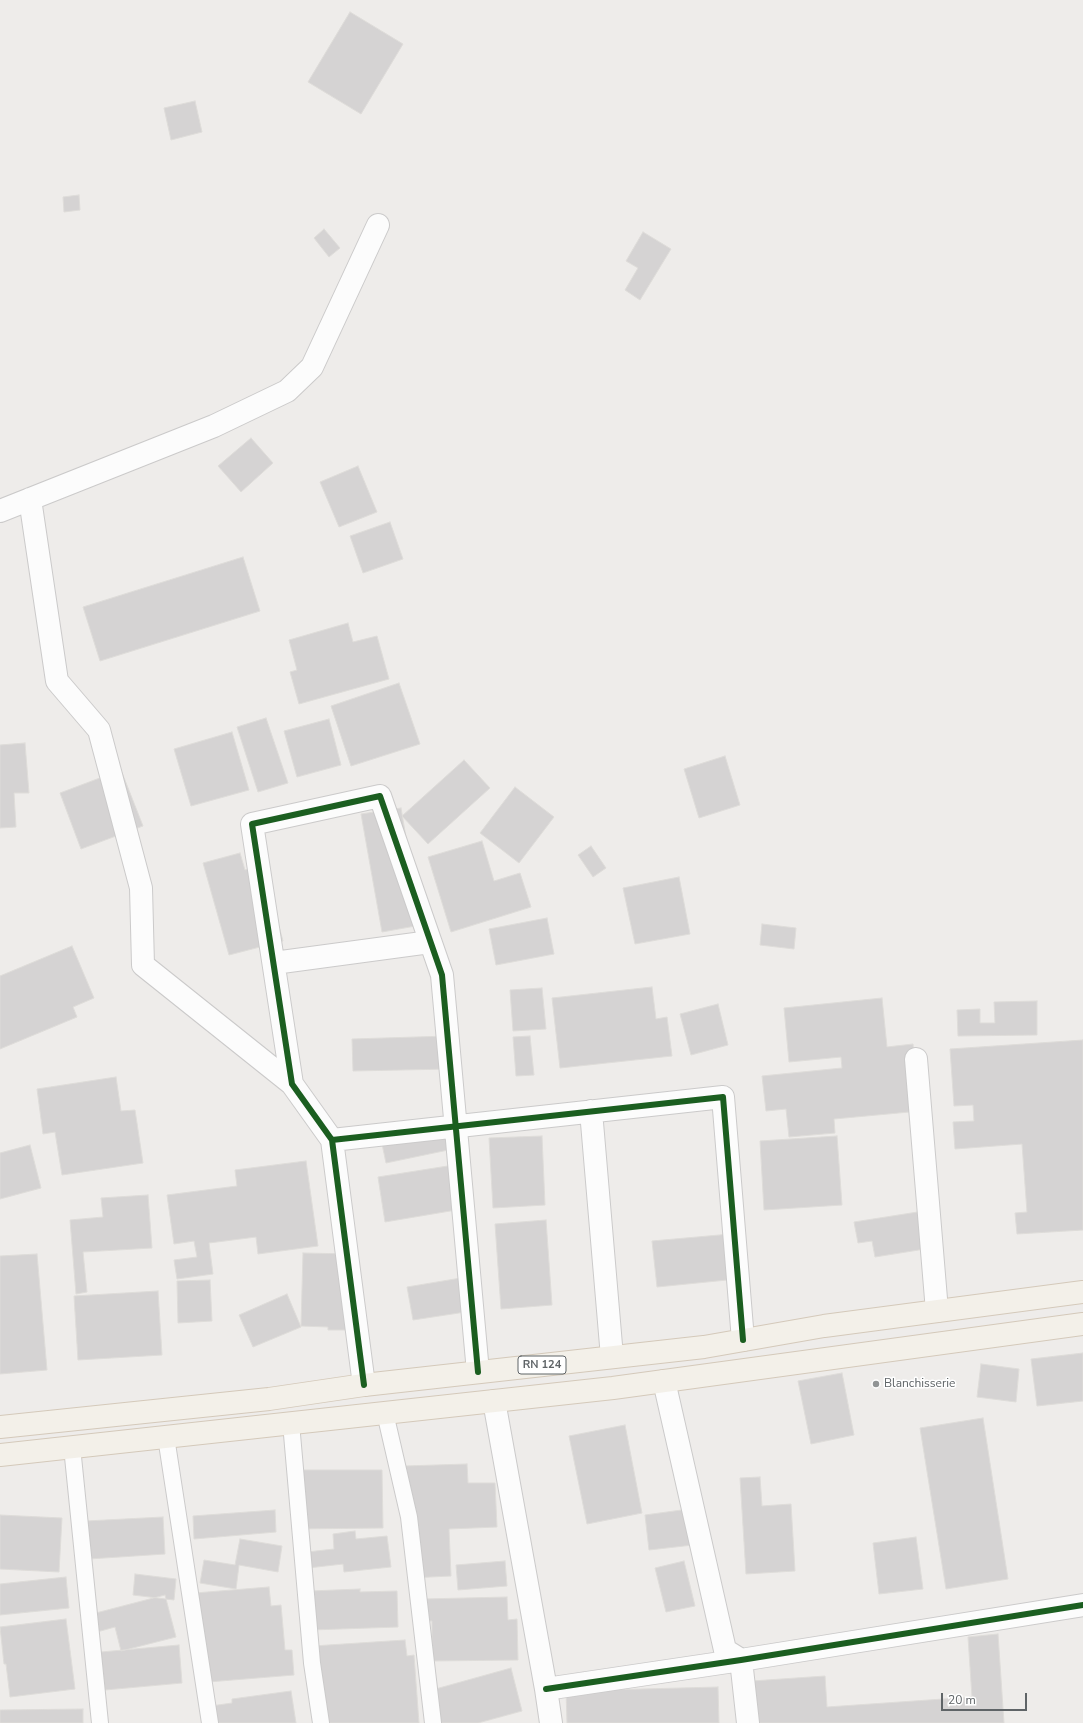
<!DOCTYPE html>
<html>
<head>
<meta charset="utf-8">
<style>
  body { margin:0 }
  #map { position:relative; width:1083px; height:1723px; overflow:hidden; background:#eeecea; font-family:"Nunito Sans",sans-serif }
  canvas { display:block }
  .scale { position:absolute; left:941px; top:1693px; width:86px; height:18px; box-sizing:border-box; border:2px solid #5f6467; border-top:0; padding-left:5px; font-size:12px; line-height:14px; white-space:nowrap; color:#5f6467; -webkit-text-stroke:3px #fff; paint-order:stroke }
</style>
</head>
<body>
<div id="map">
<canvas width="1083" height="1723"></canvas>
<div class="scale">20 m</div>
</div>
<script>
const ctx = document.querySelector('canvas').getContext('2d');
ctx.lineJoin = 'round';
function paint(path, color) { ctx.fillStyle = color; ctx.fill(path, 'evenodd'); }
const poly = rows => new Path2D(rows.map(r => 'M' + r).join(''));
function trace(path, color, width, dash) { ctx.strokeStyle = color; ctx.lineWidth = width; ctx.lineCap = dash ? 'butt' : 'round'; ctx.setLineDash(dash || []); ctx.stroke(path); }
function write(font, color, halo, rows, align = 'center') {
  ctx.font = font + ' "Nunito Sans",sans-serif'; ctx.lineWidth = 3; ctx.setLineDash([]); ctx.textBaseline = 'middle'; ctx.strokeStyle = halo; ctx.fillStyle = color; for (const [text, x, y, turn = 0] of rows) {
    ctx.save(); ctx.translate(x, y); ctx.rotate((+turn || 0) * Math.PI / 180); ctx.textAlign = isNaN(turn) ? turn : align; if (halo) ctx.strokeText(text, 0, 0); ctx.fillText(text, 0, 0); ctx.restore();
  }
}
const building = poly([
  [350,12,403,44,361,114,308,82,350,12],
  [195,101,202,132,171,140,164,108,195,101],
  [79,195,80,210,64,212,63,197,79,195],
  [324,229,340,248,329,257,314,238,324,229],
  [643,232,671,249,640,300,625,290,638,268,626,261,643,232],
  [251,438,273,463,241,492,218,466,251,438],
  [358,466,377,512,339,527,320,482,358,466],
  [390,522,403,559,363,573,350,536,390,522],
  [243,557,260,611,100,661,83,607,243,557],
  [348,623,353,642,377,636,389,679,299,704,290,672,297,670,289,640,348,623],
  [399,683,420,744,351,766,331,706,399,683],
  [266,718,288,783,258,792,237,727,266,718],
  [329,719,341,765,297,777,284,731,329,719],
  [232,732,249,790,191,806,174,749,232,732],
  [25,743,29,793,14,793,16,827,0,828,0,745,25,743],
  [725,756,740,805,699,818,684,769,725,756],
  [464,760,490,788,428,844,402,816,464,760],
  [121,770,143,826,81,849,60,793,121,770],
  [515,787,554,817,519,863,480,833,515,787],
  [401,808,421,925,382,932,361,814,401,808],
  [482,841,494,881,520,873,531,907,451,932,428,857,482,841],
  [591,846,606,868,593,877,578,855,591,846],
  [240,853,245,870,262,865,283,941,229,955,203,863,240,853],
  [679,877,690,934,635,944,623,888,679,877],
  [547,918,554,954,496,965,489,929,547,918],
  [762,924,796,928,794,949,760,945,762,924],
  [72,946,94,998,73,1007,77,1017,0,1049,0,976,72,946],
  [652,987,656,1019,667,1017,672,1056,560,1068,552,998,652,987],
  [542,988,546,1029,513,1031,510,990,542,988],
  [882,998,887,1047,913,1044,920,1111,834,1119,835,1133,789,1137,786,1109,766,1111,762,1076,842,1068,841,1057,789,1062,784,1008,882,998],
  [1037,1001,1037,1035,958,1036,957,1010,980,1009,980,1023,995,1023,994,1002,1037,1001],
  [718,1004,728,1045,691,1055,680,1014,718,1004],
  [448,1036,449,1069,353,1071,352,1039,448,1036],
  [530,1036,534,1075,516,1076,513,1037,530,1036],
  [1083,1040,1083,1230,1017,1234,1015,1213,1027,1212,1022,1144,955,1149,953,1122,974,1121,973,1105,954,1106,950,1049,1083,1040],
  [116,1077,121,1111,135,1110,143,1163,62,1175,55,1132,43,1134,37,1089,116,1077],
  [448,1130,453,1149,386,1163,382,1144,448,1130],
  [542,1136,545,1205,493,1208,489,1138,542,1136],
  [837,1136,842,1205,764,1210,760,1141,837,1136],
  [30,1145,41,1188,0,1199,0,1153,30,1145],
  [306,1161,318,1246,258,1254,256,1237,209,1243,213,1274,177,1279,174,1260,197,1257,194,1241,174,1244,167,1195,237,1186,235,1170,306,1161],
  [454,1165,462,1209,385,1222,378,1177,454,1165],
  [148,1195,152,1248,83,1252,87,1292,76,1294,70,1220,103,1217,101,1198,148,1195],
  [924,1211,931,1248,875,1257,872,1241,858,1243,854,1222,924,1211],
  [546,1220,552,1305,501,1309,495,1224,546,1220],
  [742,1233,747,1278,657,1287,652,1241,742,1233],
  [303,1253,352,1254,350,1330,328,1330,328,1327,301,1326,303,1253],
  [37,1254,47,1370,0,1374,0,1256,37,1254],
  [467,1277,472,1311,413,1320,407,1287,467,1277],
  [210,1280,212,1321,178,1323,177,1281,210,1280],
  [158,1291,162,1355,78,1360,74,1296,158,1291],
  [287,1294,301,1327,253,1347,239,1315,287,1294],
  [1083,1353,1083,1401,1037,1406,1031,1359,1083,1353],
  [981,1364,1019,1369,1016,1402,977,1397,981,1364],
  [842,1373,854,1435,811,1444,798,1381,842,1373],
  [983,1418,1008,1579,946,1589,920,1428,983,1418],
  [625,1425,642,1513,587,1524,569,1436,625,1425],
  [467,1464,468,1483,495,1483,497,1527,449,1529,451,1576,410,1578,405,1466,467,1464],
  [296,1470,382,1470,383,1528,292,1529,296,1470],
  [760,1477,762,1506,791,1504,795,1571,746,1574,740,1478,760,1477],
  [689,1509,693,1545,649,1550,645,1515,689,1509],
  [275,1510,276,1532,194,1539,193,1516,275,1510],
  [0,1515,62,1518,59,1572,0,1569,0,1515],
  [163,1517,165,1554,89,1559,86,1521,163,1517],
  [355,1531,356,1539,387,1536,391,1567,344,1572,343,1564,308,1568,307,1552,334,1549,333,1534,355,1531],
  [916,1537,923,1589,879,1594,873,1543,916,1537],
  [240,1539,282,1546,278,1572,239,1565,236,1589,200,1583,204,1560,235,1565,240,1539],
  [505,1561,507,1586,458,1590,456,1565,505,1561],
  [684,1561,695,1606,666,1612,655,1568,684,1561],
  [135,1574,176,1579,174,1600,133,1595,135,1574],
  [66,1577,69,1608,0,1615,0,1584,66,1577],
  [269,1587,271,1606,281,1605,285,1650,292,1650,294,1675,208,1682,195,1593,269,1587],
  [360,1589,360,1592,397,1591,398,1627,311,1630,310,1591,360,1589],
  [165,1595,176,1637,121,1651,115,1627,97,1632,92,1614,165,1595],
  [507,1597,508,1620,517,1619,518,1660,432,1661,432,1621,424,1621,423,1599,507,1597],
  [66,1619,75,1689,10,1697,6,1664,4,1664,0,1627,66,1619],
  [998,1634,1004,1723,755,1723,752,1681,825,1676,827,1707,972,1697,968,1637,998,1634],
  [405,1640,407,1656,414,1655,419,1723,320,1723,313,1646,405,1640],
  [179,1645,182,1683,105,1690,101,1652,179,1645],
  [511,1668,522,1711,478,1723,441,1723,432,1690,511,1668],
  [718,1687,719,1723,567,1723,566,1691,718,1687],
  [291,1691,296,1723,207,1723,204,1707,232,1703,232,1699,291,1691],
  [83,1709,83,1723,0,1723,0,1710,83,1709]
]);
const service = poly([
  [385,1413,409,1517,433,1723],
  [291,1423,312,1663,321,1723],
  [166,1437,210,1723],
  [72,1447,100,1723]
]);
const minor = poly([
  [30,499,57,681,99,730,141,888,143,965,292,1084],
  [0,511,214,426,287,391,312,367,378,225],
  [274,963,430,942],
  [916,1059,937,1311],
  [591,1111,612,1357],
  [332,1140,723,1097,743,1340],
  [664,1381,725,1650,741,1660,748,1723],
  [364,1385,332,1140,292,1084,252,824,380,796,442,975,478,1372],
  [494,1401,546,1689,551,1723],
  [546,1689,741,1660,1083,1605]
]);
const primary = poly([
  [0,1427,269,1399,364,1385,704,1347,824,1326,1083,1292],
  [0,1455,613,1388,1083,1324]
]);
const cycleway = poly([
  [332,1140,723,1097,743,1340],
  [364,1385,332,1140,292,1084,252,824,380,796,442,975,478,1372],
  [546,1689,741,1660,1083,1605]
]);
const markers = [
  [876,1384,4,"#919495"]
];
const shields = [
  [542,1365,48]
];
const shieldNames = [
  ["RN 124",542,1365]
];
const poiNames = [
  ["Blanchisserie",884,1384]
];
paint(building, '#d5d3d3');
trace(building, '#dedcd9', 1);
trace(service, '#cbcaca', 18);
trace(minor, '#cbcaca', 24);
trace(primary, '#d4c9ba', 24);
trace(service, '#fcfcfc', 16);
trace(minor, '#fcfcfc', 22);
trace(primary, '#f3f0e9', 22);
trace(cycleway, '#1b5e20', 6);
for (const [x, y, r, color] of markers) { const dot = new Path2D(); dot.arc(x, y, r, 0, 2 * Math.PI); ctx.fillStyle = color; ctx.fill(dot); trace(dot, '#fff', 1.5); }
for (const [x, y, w] of shields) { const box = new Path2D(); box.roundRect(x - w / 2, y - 9, w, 18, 3); ctx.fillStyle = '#fff'; ctx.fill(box); trace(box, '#5f6467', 1); }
write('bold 11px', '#5f6467', null, shieldNames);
write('12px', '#5f6467', '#fff', poiNames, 'left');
</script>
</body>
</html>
